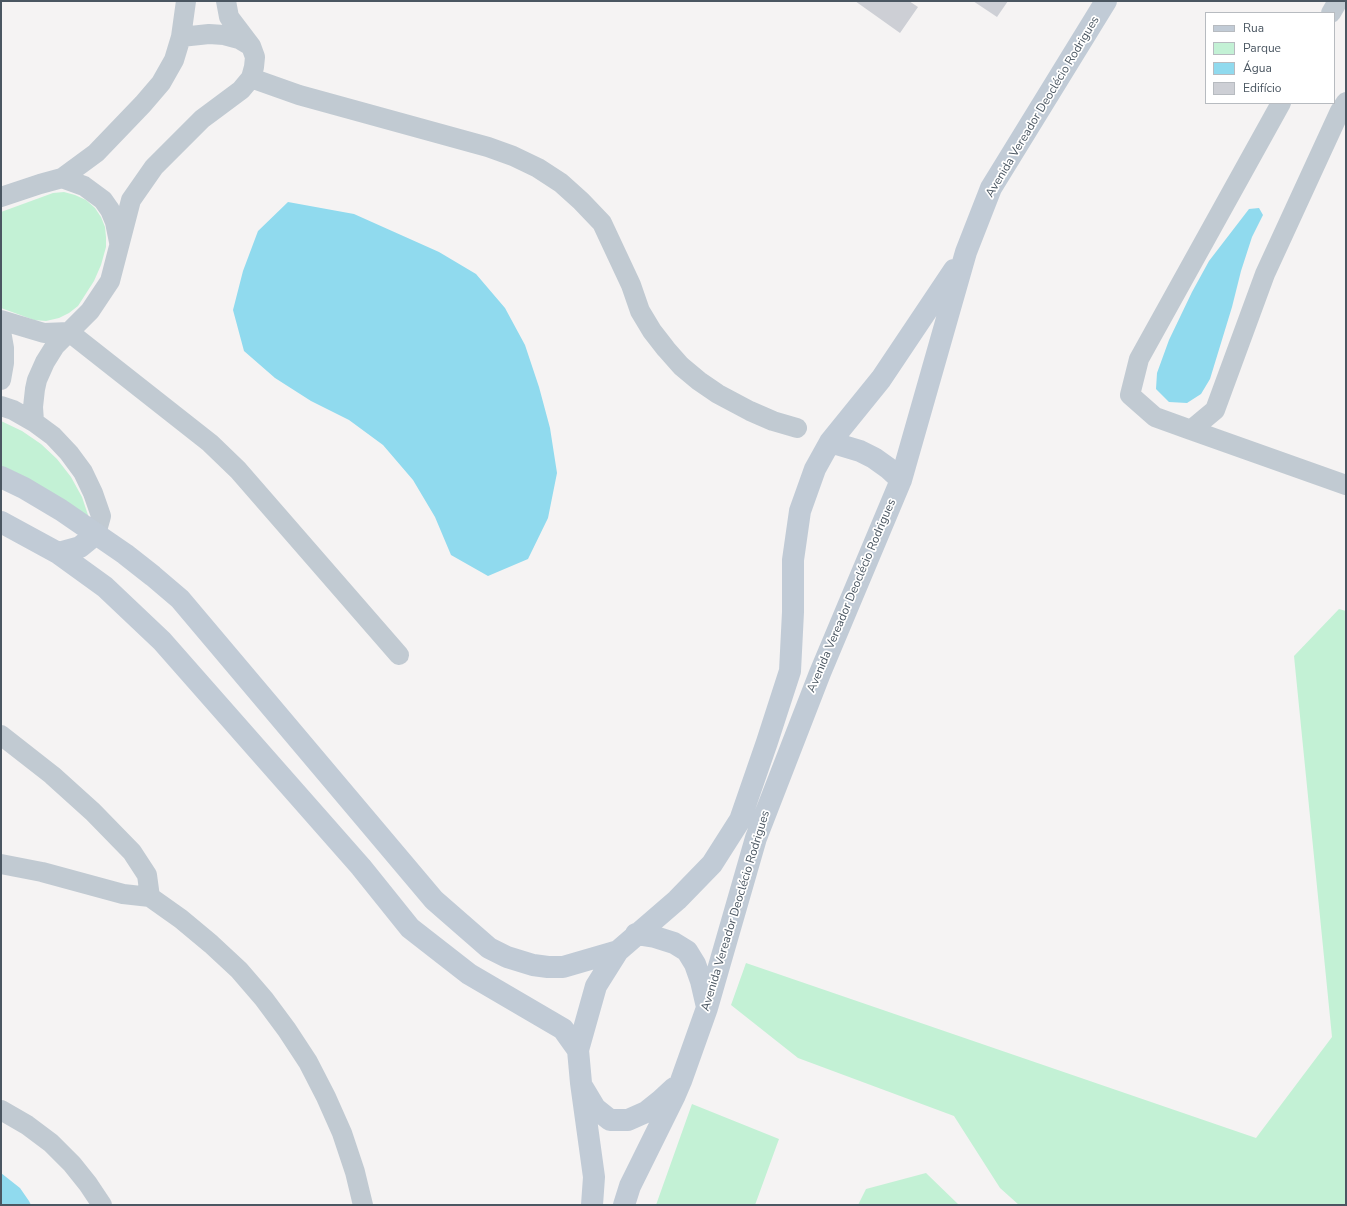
<!DOCTYPE html>
<html>
<head>
<meta charset="utf-8">
<style>
  body { margin:0 }
  #map { position:relative; width:1347px; height:1206px; overflow:hidden; background:#f5f3f3; font-family:"Nunito Sans",sans-serif }
  canvas { display:block }
  .frame { position:absolute; inset:0; border:2px solid #4a5661; pointer-events:none }
  .legend { position:absolute; left:1205px; top:12px; width:130px; height:92px; box-sizing:border-box; background:#fff; border:1px solid #b7bbc0; margin:0; padding:5px 7px; list-style:none; font-size:12px; color:#4a5661 }
  .legend li { display:flex; align-items:center; gap:8px; height:20px }
  .legend b { width:20px; border:1px solid #b7bbc0 }
</style>
</head>
<body>
<div id="map">
<canvas width="1347" height="1206"></canvas>
<div class="frame"></div>
<ul class="legend">
<li><b style="height:5px;background:#c1cbd6"></b>Rua</li>
<li><b style="height:11px;background:#c3f1d5"></b>Parque</li>
<li><b style="height:11px;background:#90daee"></b>Água</li>
<li><b style="height:11px;background:#cdcfd5"></b>Edifício</li>
</ul>
</div>
<script>
const ctx = document.querySelector('canvas').getContext('2d');
ctx.lineJoin = 'round';
function paint(path, color) { ctx.fillStyle = color; ctx.fill(path, 'evenodd'); }
const poly = rows => new Path2D(rows.map(r => 'M' + r).join(''));
function trace(path, color, width, dash) { ctx.strokeStyle = color; ctx.lineWidth = width; ctx.lineCap = dash ? 'butt' : 'round'; ctx.setLineDash(dash || []); ctx.stroke(path); }
function write(font, color, halo, rows, align = 'center') {
  ctx.font = font + ' "Nunito Sans",sans-serif'; ctx.lineWidth = 3.5; ctx.setLineDash([]); ctx.textBaseline = 'middle'; ctx.strokeStyle = halo; ctx.fillStyle = color; for (const [text, x, y, turn = 0] of rows) {
    ctx.save(); ctx.translate(x, y); ctx.rotate((+turn || 0) * Math.PI / 180); ctx.textAlign = isNaN(turn) ? turn : align; if (halo) ctx.strokeText(text, 0, 0); ctx.fillText(text, 0, 0); ctx.restore();
  }
}
const green = poly([
  [64,192,75,195,86,200,95,208,101,217,105,227,106,237,106,247,101,265,94,281,78,306,69,313,59,318,46,321,34,320,1,308,1,212,53,193],
  [1,421,22,431,41,444,57,459,71,477,82,497,89,518,1,469],
  [1339,609,1346,611,1346,1205,1019,1205,1000,1188,954,1116,798,1058,731,1005,746,963,1256,1138,1332,1037,1294,656],
  [692,1104,779,1139,755,1205,656,1205],
  [926,1173,959,1205,858,1205,866,1189]
]);
const water = poly([
  [288,202,354,214,439,252,476,274,505,308,525,345,539,387,550,428,557,473,548,518,528,559,488,576,451,555,435,517,413,480,383,445,349,420,311,401,275,378,244,351,233,310,243,271,258,231],
  [1259,208,1263,215,1252,237,1241,271,1232,307,1210,379,1201,394,1187,403,1169,402,1156,389,1157,373,1169,340,1192,292,1209,261,1249,209],
  [1,1173,20,1188,29,1201,31,1205,1,1205]
]);
const building = poly([
  [855,1,909,1,918,7,900,33],
  [973,1,1008,1,997,17]
]);
const street = poly([
  [1331,13,1338,1],
  [181,37,209,34,224,35,239,39,249,45],
  [251,78,299,95,488,147,513,156,538,168,561,183,581,201,602,223,631,285,640,311,652,331,666,349,681,366,699,381,718,394,750,411,773,421,797,428],
  [1281,103,1139,359,1130,395,1155,417,1191,430,1215,410,1265,274,1340,111,1346,102],
  [62,178,84,186,103,200,110,210,115,222,119,242],
  [1,197,40,184,62,178,96,153,143,104,161,83,174,60,181,37,186,1],
  [1,320,44,333,69,332,210,443,238,470,399,655],
  [1,331,4,348,4,363,1,380],
  [1,406,13,410,34,422,53,436,69,453,83,472,93,493,101,516,96,534],
  [34,422,33,407,35,389,37,380,45,362,55,346,90,311,110,281,131,200,154,167,202,119,241,90,251,78,254,67,255,57,251,46,229,17,226,1],
  [1191,430,1346,485],
  [1,735,52,775,93,812,132,852,147,875,150,897],
  [1,864,42,872,123,894,150,897,181,919,211,944,239,970,264,999,287,1030,308,1062,326,1097,342,1133,355,1172,363,1205],
  [1,1110,27,1125,51,1143,72,1164,88,1184,102,1205]
]);
const secondary = poly([
  [830,442,860,451,874,458,888,468,901,480],
  [1,477,24,488,61,510,125,554,153,576,180,599,434,900,489,948,507,957,533,965,548,967,563,967,618,951],
  [1,522,58,553,105,587,162,641,361,867,410,928,469,974,563,1029,578,1050],
  [58,553,80,547,96,534],
  [636,934,655,937,674,943,687,951,695,964,701,981,707,1007],
  [583,1088,595,1108,610,1120,628,1120,646,1112,661,1100,674,1088],
  [592,1205,594,1177,581,1083,578,1050,596,986,618,951,677,900,712,864,740,820,767,742,790,671,793,612,793,560,800,511,815,469,830,442,881,379,954,270],
  [624,1205,630,1186,675,1095,681,1081,707,1008,756,838,820,673,901,480,966,252,991,188,1106,1]
]);
const streetNames = [
  ["Avenida Vereador Deoclécio Rodrigues",1043,107,-59],
  ["Avenida Vereador Deoclécio Rodrigues",852,596,-67],
  ["Avenida Vereador Deoclécio Rodrigues",736,911,-73]
];
paint(green, '#c3f1d5');
paint(water, '#90daee');
paint(building, '#cdcfd5');
trace(street, '#c1cad2', 20);
trace(secondary, '#c1cbd6', 22);
write('12px', '#4a5661', '#fff', streetNames);
</script>
</body>
</html>
